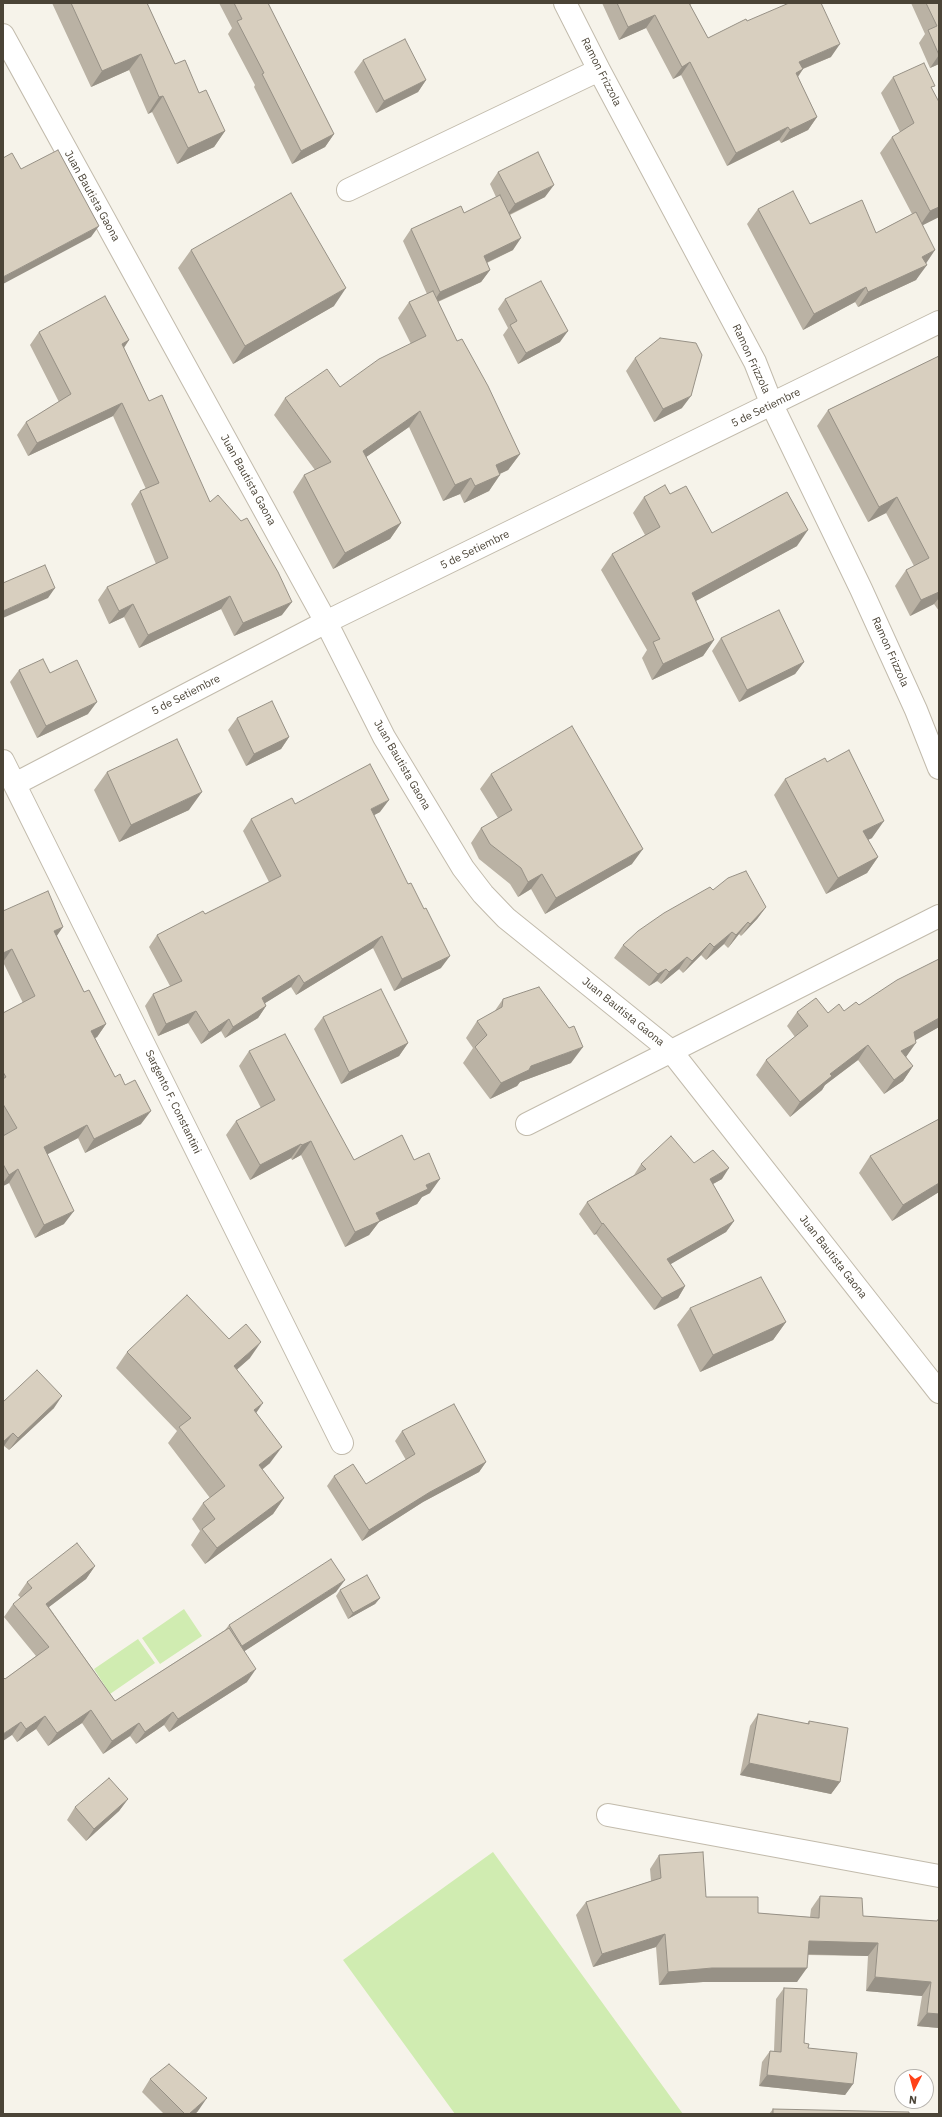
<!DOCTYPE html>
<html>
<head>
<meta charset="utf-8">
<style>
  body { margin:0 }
  #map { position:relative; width:942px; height:2117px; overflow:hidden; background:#f6f3ea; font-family:"IBM Plex Sans",sans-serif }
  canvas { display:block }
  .frame { position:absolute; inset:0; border:4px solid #4b4437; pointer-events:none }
  .north { position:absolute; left:894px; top:2069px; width:40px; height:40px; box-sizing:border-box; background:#fff; border:1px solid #b7b4af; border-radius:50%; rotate:186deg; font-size:11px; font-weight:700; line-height:16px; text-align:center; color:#4b4437 }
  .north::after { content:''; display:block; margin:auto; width:14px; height:18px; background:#ff4218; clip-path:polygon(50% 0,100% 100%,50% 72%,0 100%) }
</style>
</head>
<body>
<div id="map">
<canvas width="942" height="2117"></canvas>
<div class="frame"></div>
<div class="north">N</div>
</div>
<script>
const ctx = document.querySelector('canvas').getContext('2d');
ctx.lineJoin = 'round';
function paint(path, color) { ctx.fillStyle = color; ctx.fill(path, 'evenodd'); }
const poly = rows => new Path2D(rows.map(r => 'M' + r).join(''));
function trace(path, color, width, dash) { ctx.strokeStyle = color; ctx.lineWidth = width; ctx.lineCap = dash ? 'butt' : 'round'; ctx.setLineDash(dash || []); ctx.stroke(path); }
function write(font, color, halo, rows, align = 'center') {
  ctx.font = font + ' "IBM Plex Sans",sans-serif'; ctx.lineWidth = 3; ctx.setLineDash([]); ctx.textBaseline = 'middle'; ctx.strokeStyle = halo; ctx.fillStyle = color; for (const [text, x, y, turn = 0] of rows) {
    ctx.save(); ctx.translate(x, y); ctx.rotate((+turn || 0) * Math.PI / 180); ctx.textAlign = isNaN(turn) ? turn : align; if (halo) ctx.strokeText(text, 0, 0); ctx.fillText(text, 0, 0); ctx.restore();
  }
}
const green = poly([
  [184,1609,202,1636,160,1664,142,1638],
  [138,1639,155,1663,110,1694,94,1669],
  [493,1852,683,2114,455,2114,343,1960]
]);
const minor = poly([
  [565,3,599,70,755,362,772,405,861,589,916,710,939,768],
  [3,35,326,622,384,737,463,868,483,894,506,918,671,1051,939,1392],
  [348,190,599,70],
  [3,761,342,1443],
  [15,784,326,622,939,322],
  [527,1124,939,916],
  [608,1815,939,1876]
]);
const wall = poly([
  [52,3,147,3,175,64,199,93,225,131,214,147,177,164,152,112,148,114,129,70,91,87],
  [219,3,268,3,334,134,325,147,292,164,254,87,255,85,228,34,232,28],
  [602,3,693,3,690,5,708,38,747,21,831,57,803,69,798,77,817,117,808,130,781,143,779,140,727,166,681,75,673,79,646,28,619,40],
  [911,3,939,3,939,64,930,68,919,43,925,34],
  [363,60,426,80,418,92,376,113,354,72],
  [893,77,932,89,939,217,923,225,926,263,916,280,858,307,855,302,803,330,747,224,758,209,810,224,876,233,912,214,880,153,892,137,900,132,881,93],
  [498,172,545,197,510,215,513,250,487,263,490,270,481,282,438,302,457,341,520,454,508,470,500,474,489,491,464,503,460,494,443,501,409,427,366,457,401,523,390,539,333,569,293,492,304,475,315,470,274,415,285,398,340,387,411,344,398,318,409,302,427,294,403,241,411,229,464,213,496,197,490,184],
  [191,250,334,306,233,364,178,268],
  [505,299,560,342,518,364,503,335,508,328,498,309],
  [39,332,129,340,124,348,149,401,210,502,282,615,234,636,221,609,139,648,124,617,109,624,98,600,107,587,156,564,131,504,140,491,146,489,113,416,28,456,17,435,26,422,59,402,30,345],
  [939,356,939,611,934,604,910,616,895,586,906,570,914,566,886,513,868,522,817,426,828,410],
  [635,358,682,408,654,422,626,371],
  [670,494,712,533,797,546,696,601,714,640,703,656,652,680,642,658,647,650,601,570,612,554,645,535,633,513,644,497],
  [721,638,804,662,795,674,739,702,712,651],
  [19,670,50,673,88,714,37,738,10,682],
  [237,718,289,737,281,749,246,766,228,730],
  [107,772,189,810,119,842,94,790],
  [491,774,632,864,545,914,531,889,518,897,510,884,479,859,471,843,481,828,498,818,480,789],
  [785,779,872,838,868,840,878,857,867,873,826,894,774,795],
  [295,804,380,812,374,815,441,968,394,991,373,948,296,995,291,987,265,1003,266,1006,258,1018,225,1038,221,1031,201,1044,188,1023,158,1036,145,1006,153,994,170,986,149,947,157,935,205,914,269,882,243,831,251,819],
  [713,890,766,907,757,919,741,936,739,934,728,948,724,944,706,960,701,955,683,973,679,969,661,984,657,981,649,986,614,958,623,945],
  [3,911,57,936,84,992,106,1024,97,1037,95,1038,115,1077,141,1124,85,1153,78,1138,47,1154,64,1224,35,1238,9,1183,3,1186,3,1136,4,1135,3,1134,3,1013,23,1003,3,962],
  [939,959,939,1027,915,1040,906,1057,913,1066,903,1081,884,1094,858,1060,825,1085,822,1090,790,1117,756,1075,766,1060,795,1037,787,1026,797,1012,828,1013,844,1011,859,1005],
  [503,999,571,1063,520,1082,517,1086,490,1099,463,1063,473,1048,466,1038,477,1021,494,1012],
  [323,1017,408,1043,399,1056,341,1084,314,1029],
  [249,1051,354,1160,414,1160,430,1193,422,1197,417,1204,379,1222,369,1235,345,1247,301,1155,292,1160,291,1158,250,1180,226,1135,236,1121,261,1108,239,1066],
  [870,1156,939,1192,892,1221,859,1173],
  [694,1163,722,1179,713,1184,734,1221,726,1232,670,1264,685,1286,678,1298,654,1310,596,1234,594,1235,579,1214,587,1202,634,1175,641,1164],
  [690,1308,786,1322,773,1340,700,1372,677,1325],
  [229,1339,250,1358,237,1369,256,1413,270,1463,262,1470,284,1498,273,1514,205,1564,191,1545,200,1531,192,1519,203,1503,210,1498,168,1443,177,1431,116,1368,127,1352],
  [3,1402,54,1408,9,1450,4,1446,3,1447],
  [402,1431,486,1462,479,1472,423,1502,362,1541,327,1486,334,1476,366,1484,406,1460,395,1441],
  [95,1566,86,1579,49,1607,115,1701,225,1630,229,1625,336,1592,244,1651,247,1682,169,1732,164,1725,136,1744,130,1736,103,1754,82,1723,48,1746,36,1729,17,1742,12,1735,5,1679,36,1656,4,1617,13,1604,21,1598,18,1595,27,1582],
  [340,1590,380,1598,375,1604,348,1619,336,1596],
  [758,1714,807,1724,809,1721,840,1782,831,1794,740,1775,750,1726],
  [128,1799,119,1811,86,1841,67,1820,75,1807],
  [659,1855,706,1897,758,1913,810,1917,811,1909,820,1896,863,1916,937,1921,939,2028,917,2026,922,1996,866,1991,868,1956,808,1955,797,1982,703,1982,659,1985,656,1947,593,1967,576,1915,586,1902,651,1881,650,1869],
  [784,1988,804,2043,808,2048,853,2084,845,2095,759,2086,762,2062,770,2051,774,2051,776,1999],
  [150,2079,198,2111,195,2114,164,2114,142,2092],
  [773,2109,909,2114,769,2114]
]);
const shadedWall = poly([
  [655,15,646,28,619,40,628,27],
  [840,44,831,57,790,74,799,62],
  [141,54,129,70,91,87,102,71],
  [939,55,939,64,930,68],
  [690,62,681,75,673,79,682,67],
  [803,69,794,82,796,73],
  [426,80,418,92,376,113,384,101],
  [163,96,152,112,148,114,159,97],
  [817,117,808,130,781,143,790,130],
  [788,127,779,140,727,166,736,153],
  [225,131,214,147,177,164,188,148],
  [334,134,325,147,292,164,301,151],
  [554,185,545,197,506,216,515,204],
  [939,207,939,217,919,227,930,211],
  [99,226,91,237,3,284,3,277],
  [521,238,513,250,475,268,484,256],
  [935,250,925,265,922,257],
  [927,265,916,280,858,307,868,292],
  [490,270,481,282,432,304,440,292],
  [866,287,855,302,803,330,814,314],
  [346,288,334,306,233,364,245,346],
  [568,331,560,342,518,364,526,353],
  [129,340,120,353,122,344],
  [691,396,682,408,654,422,663,409],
  [122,403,113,416,28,456,37,443],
  [420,411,409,427,352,467,363,451],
  [520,454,508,470,484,481,496,465],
  [500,475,489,491,464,503,475,486],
  [471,478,460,494,443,501,455,485],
  [897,497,886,513,868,522,879,507],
  [401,523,390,539,333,569,345,553],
  [808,530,797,546,681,609,692,593],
  [55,588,48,598,3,618,3,611],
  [939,592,939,598,934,604,910,616,921,600],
  [230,596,221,609,139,648,148,635],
  [292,602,282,615,234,636,243,623],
  [133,604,124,617,109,624,119,611],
  [714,640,703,656,652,680,663,664],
  [804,662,795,674,739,702,747,690],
  [97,702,88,714,37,738,46,726],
  [289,737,281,749,246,766,254,754],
  [202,792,189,810,119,842,131,825],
  [389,800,380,812,363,821,371,809],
  [884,821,872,838,852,847,863,831],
  [643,849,632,864,545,914,556,898],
  [878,857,867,873,826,894,838,878],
  [542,874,531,889,518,897,528,882],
  [766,907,757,919,741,936,750,924],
  [748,922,739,934,728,948,736,935],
  [63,927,54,940,54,931],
  [732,932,724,944,706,960,714,947],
  [382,936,373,948,296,995,304,983],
  [710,943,701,955,683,973,692,961],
  [12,949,3,962,3,953],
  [450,956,441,968,394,991,402,979],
  [687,957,679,969,661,984,669,972],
  [666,969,657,981,649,986,658,974],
  [299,975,291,987,254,1010,262,998],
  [266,1006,258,1018,225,1038,233,1027],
  [196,1011,188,1023,158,1036,166,1024],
  [939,1018,939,1027,904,1047,914,1032],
  [229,1019,221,1031,201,1044,209,1032],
  [106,1024,97,1037,82,1045,91,1031],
  [408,1043,399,1056,341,1084,349,1072],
  [916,1043,906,1057,901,1051],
  [868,1045,858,1060,825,1085,822,1090,790,1117,800,1102,830,1074],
  [583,1047,571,1063,520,1082,517,1086,490,1099,501,1083,531,1066],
  [913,1066,903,1081,884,1094,894,1080],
  [151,1111,141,1124,85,1153,94,1139],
  [87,1125,78,1138,35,1161,44,1147],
  [311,1141,301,1155,292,1160,302,1145],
  [301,1144,291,1158,250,1180,260,1165],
  [729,1168,722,1179,702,1190,710,1179],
  [18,1169,9,1183,3,1186,3,1183,9,1175],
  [440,1179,430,1193,422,1197,417,1204,379,1222,369,1235,345,1247,355,1232,376,1213,426,1185],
  [939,1183,939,1192,892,1221,903,1205],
  [74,1211,64,1224,35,1238,44,1225],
  [734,1221,726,1232,659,1271,667,1259],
  [603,1223,596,1234,594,1235,602,1224],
  [685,1286,678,1298,654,1310,662,1298],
  [786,1322,773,1340,700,1372,713,1355],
  [261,1342,250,1358,223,1382,234,1366],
  [62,1396,54,1408,9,1450,18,1438],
  [263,1403,252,1419,254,1410],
  [13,1433,4,1446,3,1447,3,1442],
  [282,1447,270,1463,247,1481,259,1465],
  [486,1462,479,1472,423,1502,362,1541,369,1530,430,1492],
  [284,1498,273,1514,205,1564,217,1548],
  [95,1566,86,1579,37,1616,46,1604],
  [345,1580,336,1592,234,1658,242,1646],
  [380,1598,375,1604,348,1619,353,1613],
  [256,1669,247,1682,169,1732,178,1719],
  [91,1710,82,1723,48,1746,57,1733],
  [173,1712,164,1725,136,1744,145,1732],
  [45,1716,36,1729,17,1742,26,1729],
  [21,1722,12,1735,3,1741,3,1734],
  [139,1723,130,1736,103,1754,112,1741],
  [749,1763,840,1782,831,1794,740,1775],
  [128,1799,119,1811,86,1841,94,1829],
  [665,1934,656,1947,593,1967,602,1954],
  [809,1941,878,1943,868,1956,800,1954],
  [712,1968,807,1968,797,1982,703,1982,659,1985,668,1972],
  [875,1977,931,1982,922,1996,866,1991],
  [927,2013,939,2014,939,2028,917,2026],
  [767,2075,853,2084,845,2095,759,2086],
  [207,2098,198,2111,195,2114,189,2114]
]);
const building = poly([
  [71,3,147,3,175,64,185,60,199,93,206,90,225,131,188,148,163,96,159,97,141,54,102,71,71,3],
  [234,3,268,3,334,134,301,151,262,74,264,73,237,21,242,19,234,3],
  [617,3,689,3,708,38,746,19,747,21,789,3,821,3,840,44,799,62,803,69,796,73,817,117,790,130,788,127,736,153,690,62,682,67,655,15,628,27,617,3],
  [926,3,939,3,939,55,928,30,937,26,926,3],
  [405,39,426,80,384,101,363,60,405,39],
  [924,63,935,86,931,87,939,102,939,207,930,211,892,137,914,123,893,77,924,63],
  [58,150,99,226,3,277,3,158,12,153,21,169,58,150],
  [538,152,554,185,515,204,498,172,538,152],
  [793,191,810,224,862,200,876,233,916,212,935,250,922,257,927,265,868,292,866,287,814,314,758,209,793,191],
  [291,193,346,288,245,346,191,250,291,193],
  [500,195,521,238,484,256,490,270,440,292,411,229,461,206,464,213,500,195],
  [541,281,568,331,526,353,510,325,517,321,505,299,541,281],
  [433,291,457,341,462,339,488,386,520,454,496,465,500,475,475,486,471,478,455,485,420,411,363,451,401,523,345,553,304,475,331,462,285,398,327,369,340,387,379,359,426,336,409,302,433,291],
  [105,296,129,340,122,344,149,401,162,395,210,502,218,495,241,521,247,518,278,572,292,602,243,623,230,596,148,635,133,604,119,611,107,587,168,558,140,491,159,483,122,403,37,443,26,422,71,394,39,332,105,296],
  [660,338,696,343,702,355,691,396,663,409,635,358,660,338],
  [939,356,939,592,921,600,906,570,929,558,897,497,879,507,828,410,939,356],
  [665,485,670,494,686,486,712,533,787,492,808,530,692,593,714,640,663,664,653,642,660,639,612,554,660,527,644,497,665,485],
  [45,565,55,588,3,611,3,583,45,565],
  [779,610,804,662,747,690,721,638,779,610],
  [43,659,50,673,77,660,97,702,46,726,19,670,43,659],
  [272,701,289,737,254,754,237,718,272,701],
  [572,726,643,849,556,898,542,874,528,882,521,868,490,844,481,828,512,810,491,774,572,726],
  [177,739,202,792,131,825,107,772,177,739],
  [849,750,884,821,863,831,878,857,838,878,785,779,825,758,827,762,849,750],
  [370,764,389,800,371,809,408,884,411,883,424,909,426,908,450,956,402,979,382,936,304,983,299,975,262,998,266,1006,233,1027,229,1019,209,1032,196,1011,166,1024,153,994,182,981,157,935,203,911,205,914,281,876,251,819,292,798,295,804,370,764],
  [746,871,766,907,750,924,748,922,736,935,732,932,714,947,710,943,692,961,687,957,669,972,666,969,658,974,623,945,638,931,664,913,710,887,713,890,728,878,746,871],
  [48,891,63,927,54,931,84,992,89,990,106,1024,91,1031,115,1077,120,1074,125,1085,135,1080,151,1111,94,1139,87,1125,44,1147,74,1211,44,1225,18,1169,9,1175,3,1164,3,1136,17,1128,3,1104,3,1079,6,1077,3,1072,3,1013,35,996,12,949,3,953,3,911,48,891],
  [939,959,939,1018,914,1032,916,1043,901,1051,913,1066,894,1080,868,1045,830,1074,832,1076,800,1102,766,1060,808,1026,797,1012,816,998,828,1013,839,1004,844,1011,856,1002,859,1005,897,980,939,959],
  [539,987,569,1028,574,1026,583,1047,531,1066,529,1070,501,1083,475,1047,487,1035,477,1021,502,1007,503,999,539,987],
  [381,989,408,1043,349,1072,323,1017,381,989],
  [285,1034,354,1160,402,1135,414,1160,429,1153,440,1179,426,1185,428,1189,376,1213,380,1221,355,1232,311,1141,302,1145,301,1144,260,1165,236,1121,275,1100,249,1051,285,1034],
  [939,1119,939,1183,903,1205,870,1156,939,1119],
  [671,1136,694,1163,713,1150,729,1168,710,1179,734,1221,667,1259,685,1286,662,1298,603,1223,602,1224,587,1202,646,1169,641,1164,671,1136],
  [761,1277,786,1322,713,1355,690,1308,761,1277],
  [187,1295,229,1339,246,1324,261,1342,234,1366,263,1403,254,1410,282,1447,259,1465,284,1498,217,1548,202,1529,215,1519,203,1503,225,1486,179,1427,191,1418,127,1352,187,1295],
  [37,1370,62,1396,18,1438,13,1433,3,1442,3,1402,37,1370],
  [454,1404,486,1462,430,1492,369,1530,334,1476,353,1464,366,1484,415,1454,402,1431,454,1404],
  [77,1543,95,1566,46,1604,115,1701,229,1628,256,1669,178,1719,173,1712,145,1732,139,1723,112,1741,91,1710,57,1733,45,1716,26,1729,21,1722,3,1734,3,1677,5,1679,49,1647,13,1604,32,1588,27,1582,77,1543],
  [331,1559,345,1580,242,1646,229,1625,331,1559],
  [367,1575,380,1598,353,1613,340,1590,367,1575],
  [758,1714,809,1724,809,1721,848,1728,840,1782,749,1763,758,1714],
  [109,1778,128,1799,94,1829,75,1807,109,1778],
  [703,1852,706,1897,758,1897,758,1913,819,1918,820,1896,862,1898,863,1916,937,1921,939,1918,939,2014,927,2013,931,1982,875,1977,878,1943,809,1941,807,1968,712,1968,668,1972,665,1934,602,1954,586,1902,661,1878,659,1855,703,1852],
  [784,1988,807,1989,804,2043,809,2044,808,2048,857,2053,853,2084,767,2075,770,2051,781,2052,784,1988],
  [169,2064,207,2098,189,2114,185,2114,150,2079,169,2064],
  [773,2109,909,2112,909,2114,773,2114,773,2109]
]);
const streetNames = [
  ["Ramon Frizzola",601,72,63],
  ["Juan Bautista Gaona",92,196,61],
  ["Ramon Frizzola",751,359,65],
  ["5 de Setiembre",766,408,-26],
  ["Juan Bautista Gaona",248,480,61],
  ["5 de Setiembre",475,550,-26],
  ["Ramon Frizzola",890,652,66],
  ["5 de Setiembre",186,695,-27],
  ["Juan Bautista Gaona",402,765,60],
  ["Juan Bautista Gaona",623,1012,39],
  ["Sargento F. Constantini",173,1102,64],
  ["Juan Bautista Gaona",833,1257,52]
];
paint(green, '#d0ecb1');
trace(minor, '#c2bbac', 24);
trace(minor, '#fff', 22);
paint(wall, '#bab2a4');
paint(shadedWall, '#979186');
paint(building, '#d8cfbf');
trace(building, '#979186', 1);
write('11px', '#4b4437', '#fff', streetNames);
</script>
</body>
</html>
